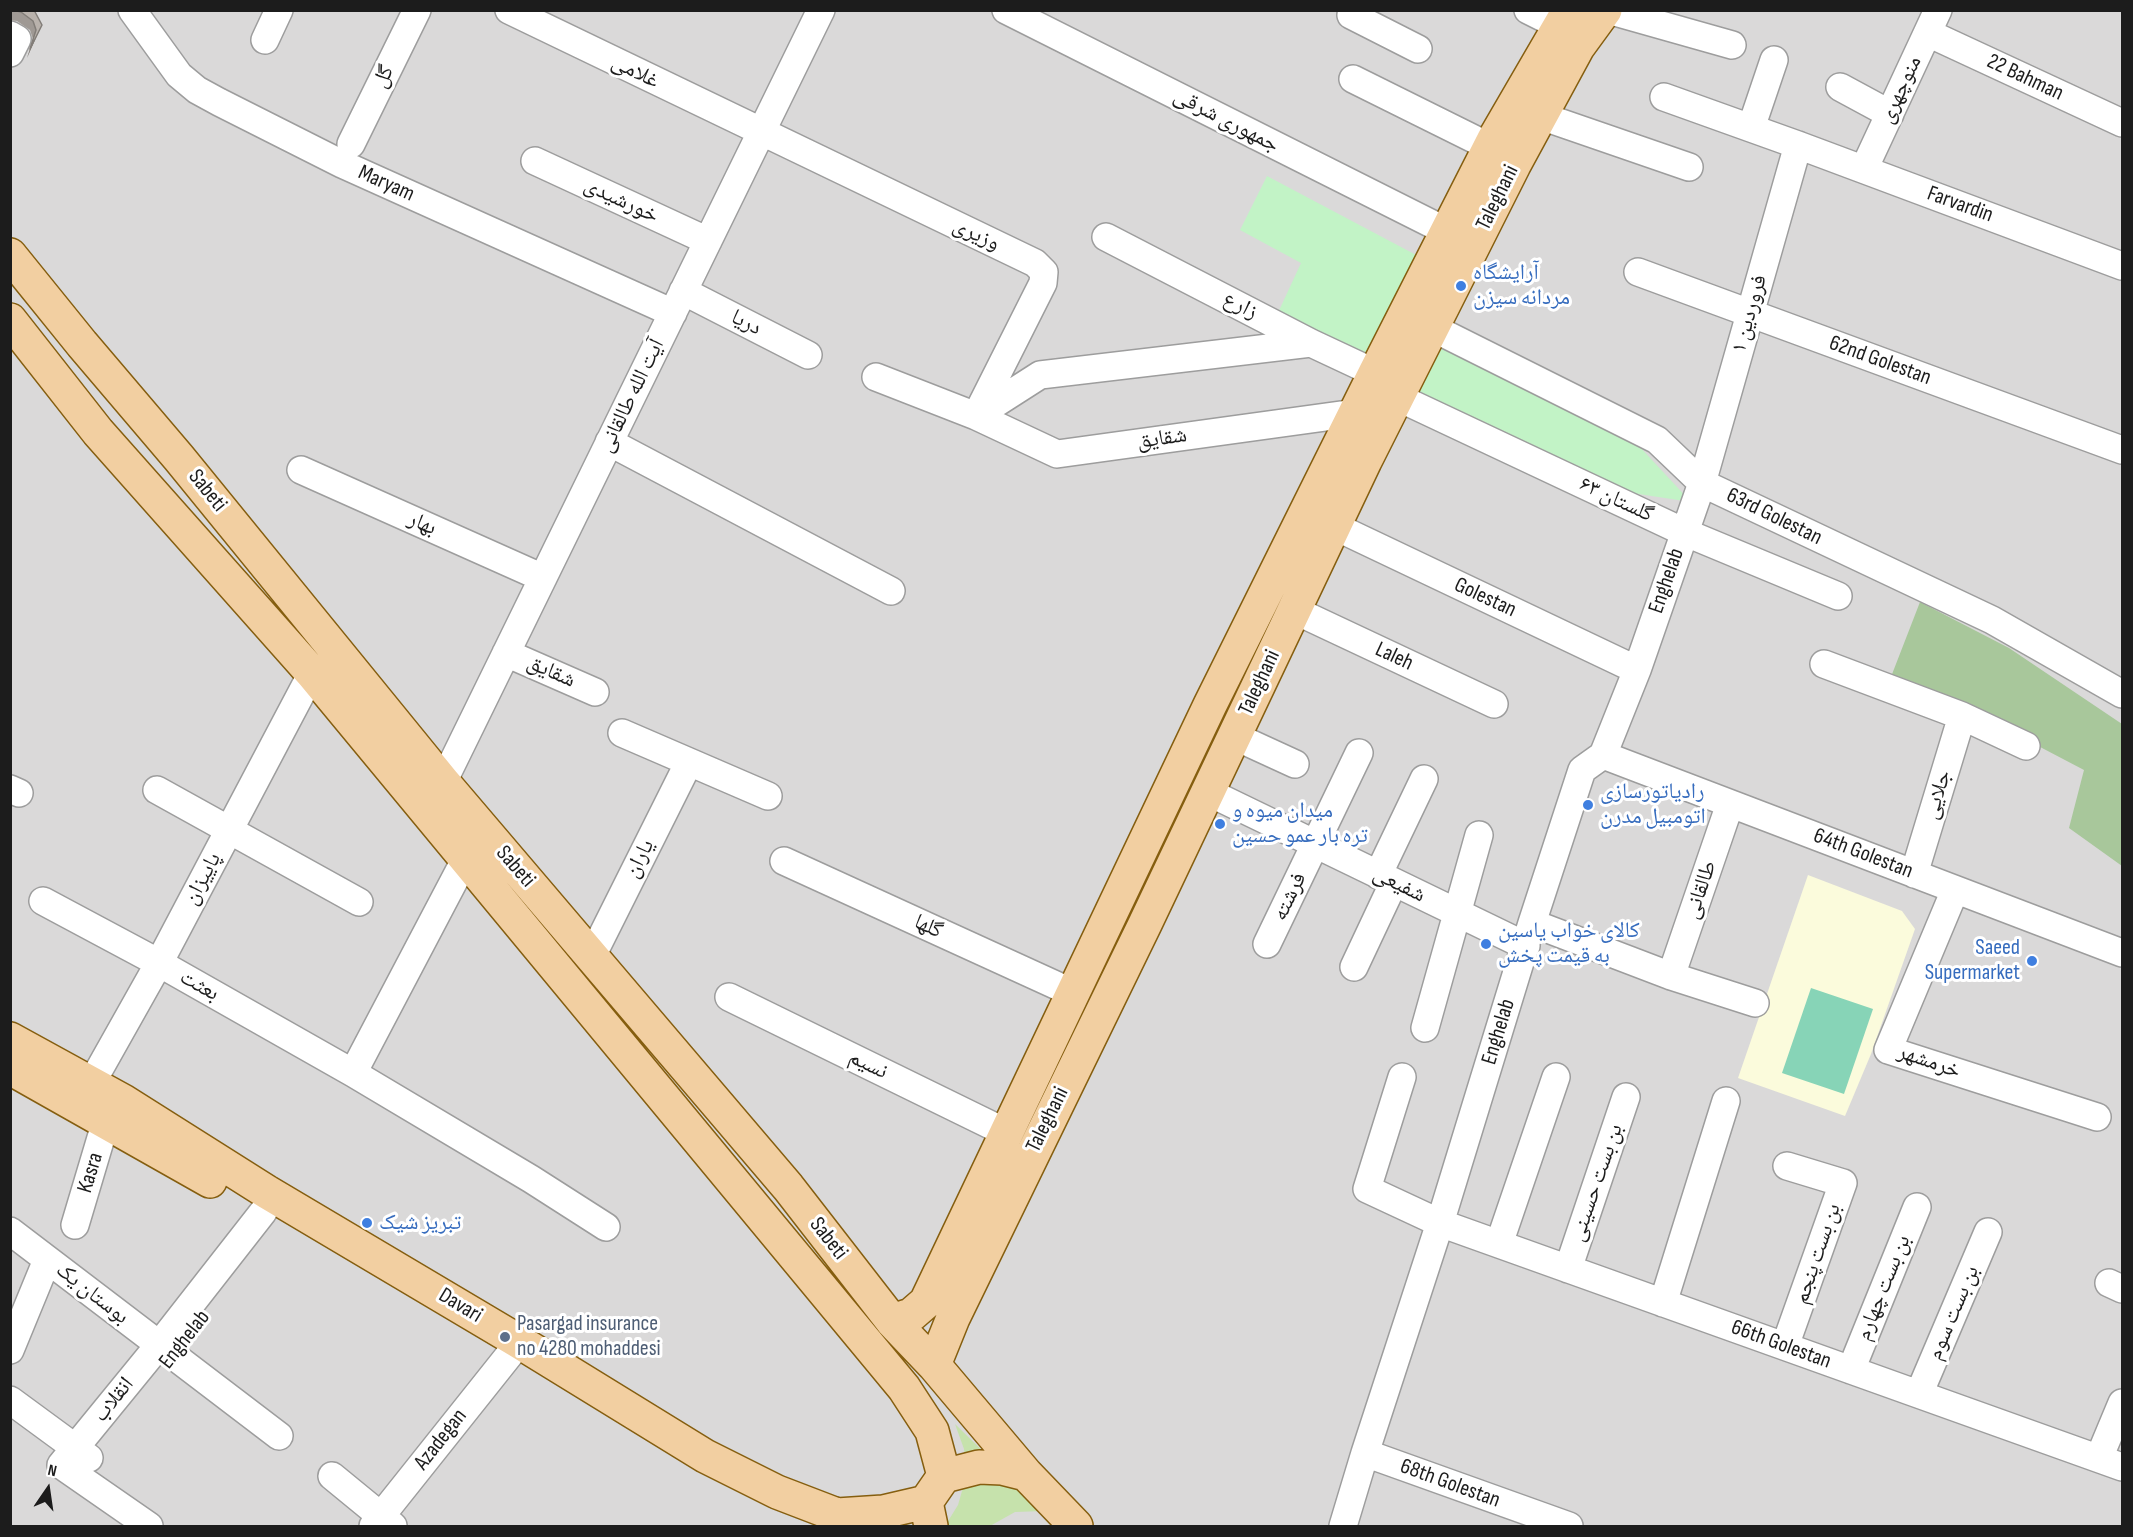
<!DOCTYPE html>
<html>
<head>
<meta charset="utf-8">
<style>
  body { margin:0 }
  #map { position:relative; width:2133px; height:1537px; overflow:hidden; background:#ece9e2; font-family:"Sofia Sans Condensed",sans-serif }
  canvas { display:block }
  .frame { position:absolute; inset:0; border:12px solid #1c1c1c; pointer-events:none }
  .north { position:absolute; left:18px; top:1459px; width:60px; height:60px; -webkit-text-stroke:4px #fff; paint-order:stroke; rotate:13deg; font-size:16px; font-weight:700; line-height:24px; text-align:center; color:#1c1c1c }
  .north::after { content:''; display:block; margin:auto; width:21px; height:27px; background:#1c1c1c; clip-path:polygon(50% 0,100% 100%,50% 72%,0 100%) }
</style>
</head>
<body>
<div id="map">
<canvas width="2133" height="1537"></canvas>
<div class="frame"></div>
<div class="north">N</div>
</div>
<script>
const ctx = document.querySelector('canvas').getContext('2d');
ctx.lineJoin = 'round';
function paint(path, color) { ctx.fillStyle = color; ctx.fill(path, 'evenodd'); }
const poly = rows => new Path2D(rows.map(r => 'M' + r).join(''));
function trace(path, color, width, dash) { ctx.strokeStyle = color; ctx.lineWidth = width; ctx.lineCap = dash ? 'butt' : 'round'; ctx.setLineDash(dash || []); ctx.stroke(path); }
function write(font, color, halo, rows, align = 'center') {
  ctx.font = font + ' "Sofia Sans Condensed","Noto Naskh Arabic",sans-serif'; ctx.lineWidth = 6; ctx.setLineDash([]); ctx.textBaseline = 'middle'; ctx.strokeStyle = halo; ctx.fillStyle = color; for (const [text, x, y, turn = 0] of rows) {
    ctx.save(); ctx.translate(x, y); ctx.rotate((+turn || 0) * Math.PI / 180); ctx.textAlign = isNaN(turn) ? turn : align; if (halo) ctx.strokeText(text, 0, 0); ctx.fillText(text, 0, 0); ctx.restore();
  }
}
const residential = poly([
  [11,11,2122,11,2122,1526,11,1526]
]);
const education = poly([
  [1808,875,1902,911,1915,929,1871,1054,1845,1116,1738,1078]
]);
const grass = poly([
  [955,1424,1044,1511,1015,1512,990,1526,945,1526,958,1505,966,1477,964,1449]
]);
const forest = poly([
  [1920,602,2009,648,2122,724,2122,866,2069,828,2084,770,1981,716,1889,682]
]);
const park = poly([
  [1267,176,1418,256,1366,362,1276,317,1301,263,1240,230],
  [1438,341,1638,445,1691,502,1619,491,1412,392]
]);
const pitch = poly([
  [1811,988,1873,1009,1844,1094,1782,1073]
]);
const minor = poly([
  [132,10,179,75,197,90,219,102,342,164,673,313],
  [509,10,1035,263,1044,272,1043,283,976,416,876,377],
  [1006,10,1446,231],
  [1528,10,1560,26],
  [1608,10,1732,45],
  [1351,15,1418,49],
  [1928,33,2122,123],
  [10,35,17,39,10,53],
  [265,40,279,10],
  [1353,79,1490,147],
  [1840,87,1890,114],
  [1664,97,1798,145,2122,266],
  [1541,116,1689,167],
  [1751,128,1774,60],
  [351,144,417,10],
  [535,161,708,241],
  [1864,169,1938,10],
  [1106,237,1311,343,1375,373],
  [1638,272,2122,450],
  [683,291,808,355],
  [1433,328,1657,440,1702,483,1992,620,2122,694],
  [1311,343,1040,375,976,416,1057,454,1355,413],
  [1397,397,1684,532,1838,596],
  [609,442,891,591],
  [301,470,543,578],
  [1334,526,1637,670],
  [1294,610,1494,704],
  [506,653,595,692],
  [1824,664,1962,716,2026,746],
  [622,733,768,796],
  [1234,736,1295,764],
  [1603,755,2122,953],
  [443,782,821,10],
  [10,789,19,793],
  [157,790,359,902],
  [1208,792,1526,946],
  [784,861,1073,993],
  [1914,874,1962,716],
  [1378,875,1424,779],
  [1955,890,1888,1050,2097,1117],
  [43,901,159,963,353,1073,531,1179,606,1227],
  [1532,923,1671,976,1755,1003],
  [1267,944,1359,753],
  [592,956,689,762],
  [1354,967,1394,882],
  [1671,976,1730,804],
  [729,997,1007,1133],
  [1425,1028,1479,835],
  [353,1073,465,860],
  [1402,1077,1367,1189,1440,1223,2122,1467],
  [91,1084,159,963,312,673],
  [75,1225,106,1121],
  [10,1231,279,1436],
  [1499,1244,1556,1077],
  [1568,1269,1626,1097],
  [2109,1283,2122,1289],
  [1663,1303,1726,1101],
  [1785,1346,1843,1183,1787,1166],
  [10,1350,47,1260],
  [1851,1370,1917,1207],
  [1919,1394,1988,1232],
  [10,1400,89,1458],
  [1365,1453,1569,1526],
  [2099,1458,2122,1403],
  [332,1476,393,1526],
  [149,1526,61,1465,159,1345,263,1212],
  [373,1526,510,1354],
  [1343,1526,1365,1453,1440,1223,1532,923,1582,770,1603,755,1637,670,1702,483,1798,145]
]);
const major = poly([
  [10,255,82,344,179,458,443,782,788,1187,892,1321,934,1365,1026,1474],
  [10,320,98,432,312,673,904,1388,932,1431,944,1476],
  [10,1039,123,1101,267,1192,518,1341,705,1456,777,1492,837,1515,883,1512,926,1502],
  [10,1068,210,1181],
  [892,1321,911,1315,926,1302,1210,705,1375,373,1494,139,1569,10],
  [934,1365,953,1318,1145,924,1365,461,1514,165,1578,47,1605,10],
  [931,1526,926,1502,944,1476,979,1467,1002,1468,1026,1474,1076,1526]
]);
const wall = poly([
  [10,10,34,10,38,33,27,58,33,39,30,30,17,21,10,20]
]);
const shadedWall = poly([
  [42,25,38,33,27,58,30,49]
]);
const building = poly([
  [13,10,34,10,42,25,30,49,36,30,33,21,21,12,13,10]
]);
const markers = [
  [1461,286,6,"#3f7fe0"],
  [1588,805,6,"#3f7fe0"],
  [1220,824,6,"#3f7fe0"],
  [1486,944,6,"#3f7fe0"],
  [2032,961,6,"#3f7fe0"],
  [367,1223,6,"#3f7fe0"],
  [505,1337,6,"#5c6f8a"]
];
const streetNames = [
  ["غلامی",635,72,26],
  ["گل",384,77,-64],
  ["22 Bahman",2025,78,25],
  ["منوچهری",1901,90,-65],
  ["جمهوری شرقی",1226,121,27],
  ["Maryam",386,184,24],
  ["Taleghani",1498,198,-64],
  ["خورشیدی",621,201,25],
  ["Farvardin",1960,205,20],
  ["وزیری",976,235,25],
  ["زارع",1240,306,27],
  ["فروردین ۱",1750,314,-74],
  ["دریا",746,323,27],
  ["62nd Golestan",1880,361,20],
  ["آیت الله طالقانی",632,396,-64],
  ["شقایق",1162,439,-8],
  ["Sabeti",207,491,51],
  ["گلستان ۶۳",1616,500,25],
  ["63rd Golestan",1774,517,26],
  ["بهار",422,524,24],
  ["Enghelab",1667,581,-71],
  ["Golestan",1485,598,25],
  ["Laleh",1394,657,25],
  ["شقایق",551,672,24],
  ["Taleghani",1260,683,-65],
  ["جلایی",1938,795,-73],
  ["64th Golestan",1863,854,21],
  ["یاران",640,859,-63],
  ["Sabeti",515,867,49],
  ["پاییزان",203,879,-62],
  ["شفیعی",1399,885,26],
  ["طالقانی",1701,890,-71],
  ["فرشته",1290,897,-64],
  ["گلها",928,927,25],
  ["بعثت",199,986,29],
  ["Enghelab",1499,1032,-73],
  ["خرمشهر",1929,1062,19],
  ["نسیم",868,1065,26],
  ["Taleghani",1048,1120,-64],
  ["Kasra",91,1173,-73],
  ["بن بست حسینی",1597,1183,-71],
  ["Sabeti",828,1239,52],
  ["بن بست پنجم",1818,1254,-71],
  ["بن بست چهارم",1884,1288,-68],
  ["بوستان یک",92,1294,38],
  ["Davari",460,1306,31],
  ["بن بست سوم",1954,1313,-67],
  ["Enghelab",185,1340,-52],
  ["66th Golestan",1781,1345,20],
  ["انقلاب",114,1400,-51],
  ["Azadegan",441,1440,-52],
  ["68th Golestan",1450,1484,20]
];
const shopNames = [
  ["آرایشگاه",1473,273],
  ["مردانه سیزن",1473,298],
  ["رادیاتورسازی",1600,792],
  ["اتومبیل مدرن",1600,817],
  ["میدان میوه و",1232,811],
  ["تره بار عمو حسین",1232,836],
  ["کالای خواب یاسین",1498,931],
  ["به قیمت پخش",1498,956],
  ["Saeed",2020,948,"right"],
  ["Supermarket",2020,973,"right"],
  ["تبریز شیک",379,1223]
];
const serviceNames = [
  ["Pasargad insurance",517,1324],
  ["no 4280 mohaddesi",517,1349]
];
paint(residential, '#dad9d9');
paint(education, '#fbfbdc');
paint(grass, '#c6e2ac');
paint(forest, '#a8c79b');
paint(park, '#c2f3c6');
paint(pitch, '#87d4b7');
trace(minor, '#9d9d9d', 30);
trace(major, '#855e0f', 36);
trace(minor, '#fff', 27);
trace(major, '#f2cfa1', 33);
paint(wall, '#9f9994');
paint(shadedWall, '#827d78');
paint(building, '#b9b2ac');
trace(building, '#827d78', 1.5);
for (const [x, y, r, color] of markers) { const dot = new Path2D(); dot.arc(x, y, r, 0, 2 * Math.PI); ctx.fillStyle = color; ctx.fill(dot); trace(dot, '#fff', 2); }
write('22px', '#1c1c1c', '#fff', streetNames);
write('22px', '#366cbe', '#fff', shopNames, 'left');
write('22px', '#4e5e75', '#fff', serviceNames, 'left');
</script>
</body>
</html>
